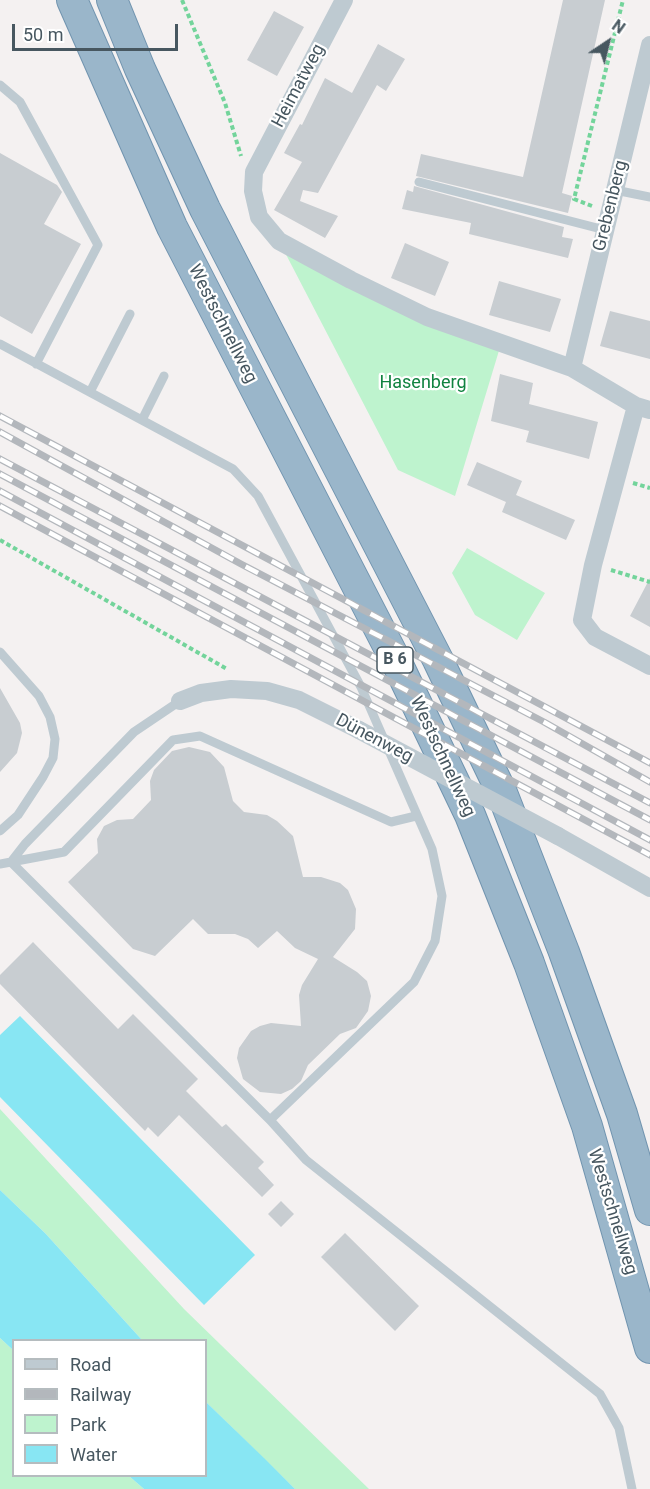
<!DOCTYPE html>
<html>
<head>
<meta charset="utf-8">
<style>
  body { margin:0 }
  #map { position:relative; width:650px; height:1489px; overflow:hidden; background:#f4f1f1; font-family:Roboto,sans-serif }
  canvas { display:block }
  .legend { position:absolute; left:12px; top:1339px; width:195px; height:138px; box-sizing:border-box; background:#fff; border:2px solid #b5bcbf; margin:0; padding:8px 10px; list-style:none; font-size:18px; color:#475760 }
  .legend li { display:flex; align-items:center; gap:12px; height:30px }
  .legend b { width:30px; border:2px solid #b5bcbf }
  .north { position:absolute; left:578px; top:12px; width:60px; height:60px; -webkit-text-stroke:4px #fff; paint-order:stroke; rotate:35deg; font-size:16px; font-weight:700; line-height:24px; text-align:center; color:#475760 }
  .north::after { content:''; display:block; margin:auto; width:21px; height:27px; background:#475760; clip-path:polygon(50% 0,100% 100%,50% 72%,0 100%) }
  .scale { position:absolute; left:12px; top:24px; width:166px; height:27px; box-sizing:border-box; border:3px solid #475760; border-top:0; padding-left:8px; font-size:18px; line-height:21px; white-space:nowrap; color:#475760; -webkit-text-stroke:4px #fff; paint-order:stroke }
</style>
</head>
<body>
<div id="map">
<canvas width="650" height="1489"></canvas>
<ul class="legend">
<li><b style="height:8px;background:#becad1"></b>Road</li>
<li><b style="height:8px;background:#b3b7bc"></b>Railway</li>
<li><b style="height:16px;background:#bef3ce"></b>Park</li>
<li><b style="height:16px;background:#88e6f3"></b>Water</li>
</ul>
<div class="north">N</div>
<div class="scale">50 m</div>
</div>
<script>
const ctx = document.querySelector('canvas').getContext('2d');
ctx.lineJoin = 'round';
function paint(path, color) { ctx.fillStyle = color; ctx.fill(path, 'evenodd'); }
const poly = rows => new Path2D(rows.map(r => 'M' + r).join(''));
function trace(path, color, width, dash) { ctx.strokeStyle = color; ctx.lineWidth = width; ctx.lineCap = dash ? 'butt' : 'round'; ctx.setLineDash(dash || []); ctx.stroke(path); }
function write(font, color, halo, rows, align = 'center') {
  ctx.font = font + ' Roboto,sans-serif'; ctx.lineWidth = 4.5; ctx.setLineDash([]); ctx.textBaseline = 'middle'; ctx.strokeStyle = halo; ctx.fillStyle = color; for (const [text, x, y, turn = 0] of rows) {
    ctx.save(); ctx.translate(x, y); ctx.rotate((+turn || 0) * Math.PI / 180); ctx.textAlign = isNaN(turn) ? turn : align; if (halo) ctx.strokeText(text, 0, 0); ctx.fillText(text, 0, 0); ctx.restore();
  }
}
const green = poly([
  [279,241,501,344,455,496,398,470],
  [467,548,545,593,517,640,475,615,452,573],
  [0,1109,184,1309,369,1489,295,1489,206,1402,206,1340,142,1340,45,1233,0,1190],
  [0,1338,13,1350,14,1476,129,1476,144,1489,0,1489]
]);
const water = poly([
  [20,1016,255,1255,204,1305,0,1097,0,1035],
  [0,1190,45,1233,142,1340,14,1340,13,1350,0,1338],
  [206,1402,264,1458,295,1489,144,1489,129,1476,206,1476]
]);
const building = poly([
  [563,0,605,0,562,193,572,196,568,213,416,176,421,154,523,177],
  [274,11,304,27,277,76,247,60],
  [378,44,405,59,386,91,377,85,318,193,303,190,300,201,338,216,325,238,274,210,302,162,284,153,300,124,302,125,325,78,352,93],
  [0,153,57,185,62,192,44,224,81,244,32,334,0,316],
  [414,186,564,227,562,237,573,239,568,258,469,234,471,223,402,209,407,190,413,192],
  [405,243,449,262,435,296,391,278],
  [499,281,561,299,550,332,489,315],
  [610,311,650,321,650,359,600,346],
  [500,374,533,383,529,404,598,422,589,459,526,442,529,431,491,421],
  [477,462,522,481,516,495,575,520,566,540,502,512,506,502,467,485],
  [650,578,650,627,630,616],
  [0,688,20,723,22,733,17,753,0,772],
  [189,747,210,752,224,767,233,801,244,812,267,815,277,821,293,836,303,877,321,877,340,883,348,890,356,909,355,929,333,957,357,972,367,981,371,996,368,1011,356,1028,340,1034,308,1065,301,1081,292,1089,281,1094,260,1092,243,1079,237,1058,239,1048,251,1031,260,1026,271,1023,301,1026,299,995,302,985,318,959,295,948,277,931,258,948,248,939,235,934,208,934,193,919,155,956,133,949,68,882,98,853,97,839,104,826,117,820,133,819,151,800,150,781,154,770,172,751],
  [33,942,118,1029,133,1014,198,1079,186,1091,222,1127,226,1124,264,1162,258,1168,274,1185,262,1197,179,1115,158,1137,148,1127,145,1131,0,984,0,975],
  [281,1201,294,1214,281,1227,268,1214],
  [345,1233,419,1306,395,1331,321,1257]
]);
const path = poly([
  [182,0,225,103,241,156],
  [592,206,574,199,623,0],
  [633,483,650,488],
  [0,540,227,669],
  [611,570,650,582]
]);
const service = poly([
  [0,85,20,102,98,245,36,364],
  [419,182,605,230],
  [615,190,650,197],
  [0,344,233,469,258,496,361,687,432,849,442,896,435,941,414,982,270,1120],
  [90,392,130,314],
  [142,420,164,376],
  [0,652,39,696,50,717,55,739,53,758,43,777,18,815,0,831],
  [11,862,270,1120,306,1160,600,1394,619,1428,632,1489],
  [11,862,64,852,173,740,200,736,391,822,416,816],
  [0,864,11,862,25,844,134,732,180,701]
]);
const minor = poly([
  [344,0,254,172,253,191,259,217,279,241,351,280,427,317,572,368,636,406,650,410],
  [572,368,650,45],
  [636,406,593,565,582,620,595,637,650,666],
  [180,701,201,693,231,689,267,691,299,700,359,730],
  [558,836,650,888]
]);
const trunk = poly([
  [72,0,172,227,398,665,470,815,529,963,587,1126,650,1348],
  [112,0,140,69,205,209,438,660,502,793,564,952,622,1114,650,1210]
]);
const rail = poly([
  [0,416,650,763],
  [0,432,241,564,544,722,650,782],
  [0,459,650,803],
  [0,474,650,820],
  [0,491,650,840],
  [0,506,650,855]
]);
const minorBridge = poly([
  [359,730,558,836]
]);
const shields = [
  [395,660,36]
];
const shieldNames = [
  ["B 6",395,660]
];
const streetNames = [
  ["Heimatweg",299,86,-62],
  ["Grebenberg",611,206,-76],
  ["Westschnellweg",222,324,63],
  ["Dünenweg",374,739,28],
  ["Westschnellweg",442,757,65],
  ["Westschnellweg",612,1212,73]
];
const parkNames = [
  ["Hasenberg",423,383]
];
paint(green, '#bef3ce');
paint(water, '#88e6f3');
paint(building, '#c8cdd1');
trace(trunk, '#7194af', 32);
trace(path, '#73d49b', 4, [4.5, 3]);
trace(service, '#becad1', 9);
trace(minor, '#becad1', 18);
trace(trunk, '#9ab6ca', 30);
trace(rail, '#b3b7bc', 7);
trace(rail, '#fff', 4.5, [14]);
trace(minorBridge, '#becad1', 18);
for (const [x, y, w] of shields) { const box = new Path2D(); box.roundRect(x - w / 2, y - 13, w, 26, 4.5); ctx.fillStyle = '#fff'; ctx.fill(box); trace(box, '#475760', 1.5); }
write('bold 16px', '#475760', null, shieldNames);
write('18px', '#475760', '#fff', streetNames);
write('18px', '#118340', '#fff', parkNames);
</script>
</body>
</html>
